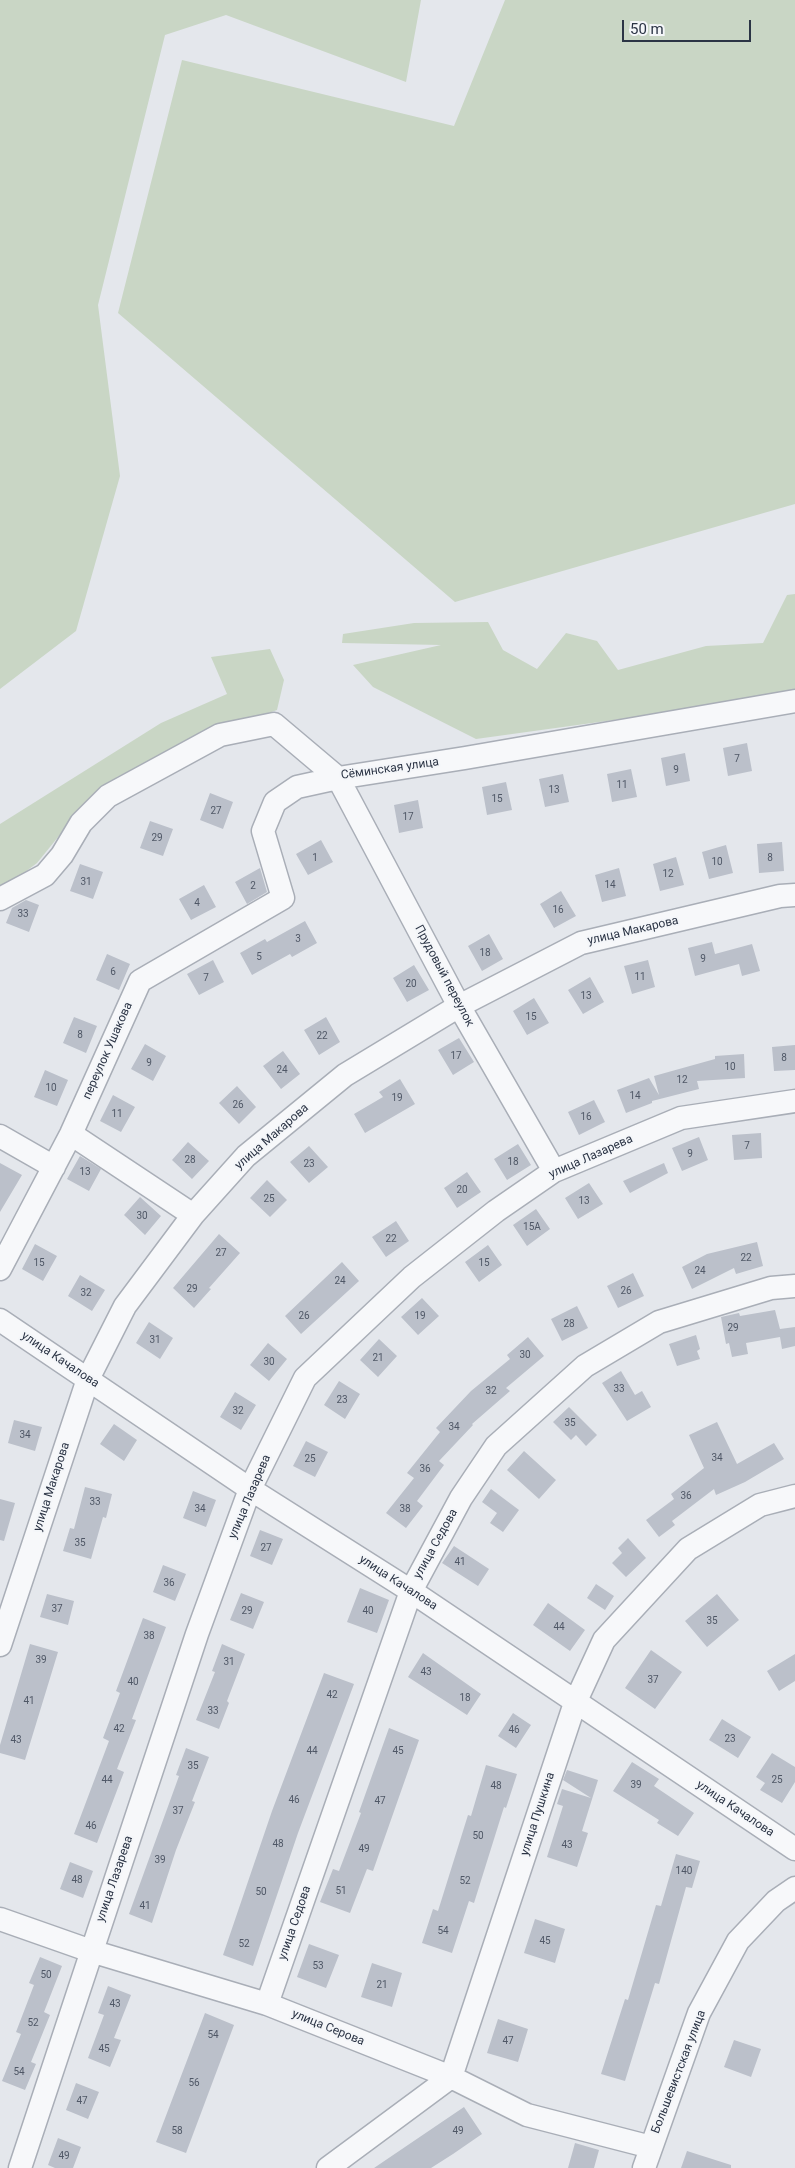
<!DOCTYPE html>
<html>
<head>
<meta charset="utf-8">
<style>
  body { margin:0 }
  #map { position:relative; width:795px; height:2168px; overflow:hidden; background:#e4e7ec; font-family:Roboto,sans-serif }
  canvas { display:block }
  .scale { position:absolute; left:622px; top:20px; width:129px; height:22px; box-sizing:border-box; border:2px solid #2b3445; border-top:0; padding-left:6px; font-size:15px; line-height:18px; white-space:nowrap; color:#2b3445; -webkit-text-stroke:4px #f4f6f9; paint-order:stroke }
</style>
</head>
<body>
<div id="map">
<canvas width="795" height="2168"></canvas>
<div class="scale">50 m</div>
</div>
<script>
const ctx = document.querySelector('canvas').getContext('2d');
ctx.lineJoin = 'round';
function paint(path, color) { ctx.fillStyle = color; ctx.fill(path, 'evenodd'); }
const poly = rows => new Path2D(rows.map(r => 'M' + r).join(''));
function trace(path, color, width, dash) { ctx.strokeStyle = color; ctx.lineWidth = width; ctx.lineCap = dash ? 'butt' : 'round'; ctx.setLineDash(dash || []); ctx.stroke(path); }
function write(font, color, halo, rows, align = 'center') {
  ctx.font = font + ' Roboto,sans-serif'; ctx.lineWidth = 4; ctx.setLineDash([]); ctx.textBaseline = 'middle'; ctx.strokeStyle = halo; ctx.fillStyle = color; for (const [text, x, y, turn = 0] of rows) {
    ctx.save(); ctx.translate(x, y); ctx.rotate((+turn || 0) * Math.PI / 180); ctx.textAlign = isNaN(turn) ? turn : align; if (halo) ctx.strokeText(text, 0, 0); ctx.fillText(text, 0, 0); ctx.restore();
  }
}
const green = poly([
  [0,0,421,0,406,82,226,15,165,35,98,305,120,476,76,631,0,689],
  [505,0,795,0,795,504,455,602,118,313,182,60,454,126],
  [795,594,795,695,476,739,373,687,353,665,441,645,342,643,343,634,414,623,488,622,503,650,537,669,566,633,597,641,618,670,706,646,763,643,787,595],
  [270,649,284,680,277,710,209,734,117,777,80,810,37,863,0,891,0,824,161,723,227,694,211,657]
]);
const building = poly([
  [747,743,752,771,728,776,723,748],
  [685,753,690,781,666,786,661,758],
  [631,769,637,797,612,802,607,774],
  [563,774,569,802,545,807,539,779],
  [506,782,512,810,487,815,482,787],
  [210,793,233,802,223,829,200,820],
  [418,800,423,828,399,833,394,805],
  [150,821,173,829,163,856,140,848],
  [321,840,333,862,308,875,296,854],
  [782,842,784,871,759,873,757,844],
  [726,845,733,873,709,879,702,852],
  [676,857,684,885,660,891,653,864],
  [80,864,103,872,93,899,70,891],
  [260,868,267,892,247,904,235,882],
  [619,868,626,896,602,902,595,875],
  [204,885,216,907,191,920,179,899],
  [561,891,576,916,554,928,540,904],
  [26,900,39,905,29,932,6,923,12,908],
  [305,921,317,943,292,957,290,954,252,975,240,953,265,939,267,942],
  [489,934,503,959,482,971,468,946],
  [712,942,715,954,752,944,760,971,742,976,739,964,695,976,688,948],
  [107,954,130,964,119,990,96,980],
  [213,960,224,982,199,995,187,974],
  [648,960,655,987,632,994,624,966],
  [414,965,429,990,407,1002,393,978],
  [590,977,604,1002,583,1014,568,990],
  [534,998,549,1023,527,1035,513,1011],
  [74,1017,97,1026,86,1053,63,1043],
  [326,1017,340,1042,319,1055,304,1030],
  [459,1038,474,1062,453,1075,438,1050],
  [145,1044,166,1056,153,1081,131,1069],
  [795,1045,795,1070,774,1071,772,1047],
  [283,1051,300,1074,281,1089,263,1066],
  [744,1054,745,1078,697,1081,699,1089,652,1101,652,1103,626,1113,617,1090,649,1078,659,1095,654,1076,715,1059,715,1056],
  [45,1070,68,1080,57,1106,34,1097],
  [400,1079,415,1104,365,1133,354,1114,383,1097,379,1092],
  [237,1086,256,1107,239,1124,219,1103],
  [113,1095,135,1107,121,1132,100,1121],
  [594,1100,605,1122,579,1135,568,1112],
  [761,1133,762,1158,734,1160,732,1135],
  [699,1137,708,1160,682,1171,672,1148],
  [188,1142,209,1161,192,1179,172,1160],
  [518,1144,531,1165,507,1180,494,1159],
  [309,1146,328,1167,309,1183,290,1162],
  [80,1156,101,1169,89,1191,67,1179],
  [0,1163,22,1175,0,1212],
  [664,1163,668,1173,630,1193,623,1181],
  [467,1172,481,1192,457,1208,444,1188],
  [267,1180,287,1200,270,1217,250,1198],
  [589,1183,603,1204,578,1219,565,1198],
  [140,1197,161,1216,145,1235,124,1215],
  [536,1209,550,1229,527,1246,513,1225],
  [396,1221,409,1241,386,1257,372,1237],
  [219,1234,240,1253,209,1288,211,1289,194,1308,173,1288],
  [757,1242,763,1266,736,1274,734,1268,692,1289,682,1267,707,1254],
  [35,1244,57,1256,43,1281,22,1269],
  [488,1245,502,1265,479,1282,465,1262],
  [342,1262,359,1281,301,1334,285,1316],
  [633,1273,644,1296,618,1308,607,1286],
  [80,1275,105,1290,92,1311,68,1296],
  [422,1298,439,1316,418,1335,401,1317],
  [577,1306,588,1328,562,1341,551,1319],
  [775,1310,780,1329,795,1327,795,1346,782,1349,780,1337,746,1343,748,1354,732,1357,729,1343,726,1344,721,1317,739,1313,740,1316],
  [149,1322,173,1338,160,1359,136,1343],
  [696,1335,700,1349,697,1351,700,1359,677,1366,669,1344],
  [528,1337,544,1356,506,1388,510,1391,472,1424,473,1425,439,1461,444,1465,417,1501,423,1506,406,1528,386,1513,414,1478,407,1473,440,1432,436,1428,471,1391,510,1359,507,1355],
  [379,1339,397,1356,378,1377,360,1360],
  [268,1343,287,1359,269,1381,250,1365],
  [621,1371,635,1395,642,1391,651,1407,627,1421,602,1383],
  [339,1381,360,1394,345,1419,324,1405],
  [235,1392,256,1405,241,1430,220,1417],
  [569,1407,597,1435,586,1446,576,1435,571,1440,553,1422],
  [14,1420,42,1427,35,1451,8,1443],
  [717,1422,737,1464,774,1443,784,1459,745,1482,716,1495,714,1489,672,1521,675,1525,659,1537,646,1520,674,1499,671,1494,704,1468,689,1435],
  [114,1424,137,1440,124,1461,100,1444],
  [306,1441,328,1452,315,1477,293,1466],
  [524,1451,556,1480,539,1499,507,1470],
  [85,1487,112,1494,106,1518,103,1517,91,1559,63,1551,70,1528,74,1529],
  [491,1489,519,1510,503,1532,490,1523,497,1513,482,1502],
  [193,1491,216,1500,206,1527,183,1518],
  [0,1499,15,1503,4,1541,0,1540],
  [260,1530,283,1539,272,1565,250,1556],
  [628,1538,646,1558,626,1577,612,1563,622,1553,618,1548],
  [454,1546,489,1569,478,1586,442,1563],
  [163,1565,186,1574,175,1601,153,1592],
  [596,1584,614,1596,605,1610,587,1598],
  [360,1588,389,1600,377,1633,347,1622],
  [241,1593,264,1602,253,1629,230,1620],
  [47,1594,74,1601,68,1625,40,1617],
  [717,1594,739,1620,707,1647,685,1621],
  [548,1603,585,1630,570,1651,533,1625],
  [143,1618,166,1627,132,1719,136,1720,117,1769,124,1772,97,1843,74,1834,109,1741,103,1738,120,1693,116,1691],
  [30,1644,58,1652,25,1760,0,1753,0,1745],
  [222,1644,245,1654,227,1701,229,1703,219,1729,196,1720,215,1672,212,1671],
  [651,1650,682,1672,655,1709,625,1688],
  [423,1653,481,1694,467,1715,408,1677],
  [795,1654,795,1681,779,1691,767,1671],
  [324,1673,354,1684,298,1833,253,1966,223,1955,272,1811],
  [513,1713,531,1725,516,1748,498,1736],
  [722,1719,751,1737,738,1758,709,1740],
  [389,1728,419,1740,373,1871,367,1869,350,1913,320,1902,333,1869,339,1871,361,1813,359,1812],
  [186,1748,209,1757,192,1801,195,1802,176,1850,152,1923,129,1914,179,1776,176,1775],
  [772,1753,795,1767,795,1782,782,1803,760,1790,765,1783,756,1777],
  [632,1762,659,1779,654,1786,694,1813,678,1836,657,1823,659,1820,613,1791],
  [486,1765,517,1774,506,1808,504,1807,474,1903,469,1901,452,1953,422,1943,433,1909,438,1911,468,1815,471,1816],
  [567,1770,598,1780,582,1831,588,1833,577,1867,547,1857,563,1806,557,1804,562,1789,591,1798,563,1780],
  [676,1854,700,1861,692,1888,686,1887,659,1984,655,1983,625,2081,601,2074,625,1999,628,2000,656,1905,661,1906],
  [70,1862,93,1871,83,1898,60,1889],
  [535,1919,565,1929,555,1963,524,1953],
  [309,1944,339,1955,326,1988,297,1977],
  [40,1957,62,1966,44,2012,50,2015,31,2062,36,2064,25,2090,2,2081,21,2034,16,2032,34,1985,29,1983],
  [372,1963,402,1973,392,2007,361,1997],
  [108,1986,131,1995,114,2038,121,2040,110,2067,88,2058,104,2015,98,2013],
  [205,2013,234,2025,186,2153,156,2142],
  [498,2019,528,2029,518,2062,487,2053],
  [734,2040,761,2049,751,2077,724,2067],
  [76,2083,99,2092,88,2119,66,2110],
  [464,2107,482,2134,453,2154,431,2168,374,2168],
  [58,2138,81,2147,73,2168,55,2168,48,2165],
  [575,2143,599,2150,594,2168,568,2168],
  [687,2151,731,2165,731,2168,681,2168]
]);
const minor = poly([
  [0,899,45,875,62,855,81,823,108,796,220,735,274,724,338,778,459,1006,554,1171],
  [71,1134,193,1215],
  [0,1136,54,1167],
  [0,1269,71,1134,140,981,283,898,263,831,275,802,297,787,338,778,465,758,795,701],
  [0,1320,250,1489,411,1591,795,1849],
  [0,1645,88,1379,125,1306,193,1215,246,1156,345,1075,459,1006,581,943,780,896,795,895],
  [0,1919,91,1951,267,2004,451,2077,527,2115,651,2147],
  [267,2004,411,1591,461,1498,496,1446,585,1366,659,1322,771,1288,795,1286],
  [20,2168,197,1634,250,1489,305,1378,412,1277,496,1211,554,1171,681,1118,795,1101],
  [328,2168,451,2077,575,1703,604,1640,688,1549,760,1505,795,1496],
  [644,2168,699,2013,738,1941,776,1901,795,1888]
]);
const numberNames = [
  ["7",737,759],
  ["9",676,770],
  ["11",622,785],
  ["13",554,790],
  ["15",497,799],
  ["27",216,811],
  ["17",408,817],
  ["29",157,838],
  ["1",315,858],
  ["8",770,858],
  ["10",717,862],
  ["12",668,874],
  ["31",86,882],
  ["14",610,885],
  ["2",253,886],
  ["4",197,903],
  ["16",558,910],
  ["33",23,914],
  ["3",298,939],
  ["18",485,953],
  ["5",259,957],
  ["9",703,959],
  ["6",113,972],
  ["11",640,977],
  ["7",206,978],
  ["20",411,984],
  ["13",586,996],
  ["15",531,1017],
  ["8",80,1035],
  ["22",322,1036],
  ["17",456,1056],
  ["8",784,1058],
  ["9",149,1063],
  ["10",730,1067],
  ["24",282,1070],
  ["12",682,1080],
  ["10",51,1088],
  ["14",635,1096],
  ["19",397,1098],
  ["26",238,1105],
  ["11",117,1114],
  ["16",586,1117],
  ["7",747,1146],
  ["9",690,1154],
  ["28",190,1160],
  ["18",513,1162],
  ["23",309,1164],
  ["13",85,1172],
  ["20",462,1190],
  ["25",269,1199],
  ["13",584,1201],
  ["30",142,1216],
  ["15А",532,1227],
  ["22",391,1239],
  ["27",221,1253],
  ["22",746,1258],
  ["15",39,1263],
  ["15",484,1263],
  ["24",700,1271],
  ["24",340,1281],
  ["29",192,1289],
  ["26",626,1291],
  ["32",86,1293],
  ["26",304,1316],
  ["19",420,1316],
  ["28",569,1324],
  ["29",733,1328],
  ["31",155,1340],
  ["30",525,1355],
  ["21",378,1358],
  ["30",269,1362],
  ["33",619,1389],
  ["32",491,1391],
  ["23",342,1400],
  ["32",238,1411],
  ["35",570,1423],
  ["34",454,1427],
  ["34",25,1435],
  ["34",717,1458],
  ["25",310,1459],
  ["36",425,1469],
  ["36",686,1496],
  ["33",95,1502],
  ["34",200,1509],
  ["38",405,1509],
  ["35",80,1543],
  ["27",266,1548],
  ["41",460,1562],
  ["36",169,1583],
  ["37",57,1609],
  ["29",247,1611],
  ["40",368,1611],
  ["35",712,1621],
  ["44",559,1627],
  ["38",149,1636],
  ["39",41,1660],
  ["31",229,1662],
  ["43",426,1672],
  ["37",653,1680],
  ["40",133,1682],
  ["42",332,1695],
  ["18",465,1698],
  ["41",29,1701],
  ["33",213,1711],
  ["42",119,1729],
  ["46",514,1730],
  ["23",730,1739],
  ["43",16,1740],
  ["44",312,1751],
  ["45",398,1751],
  ["35",193,1766],
  ["44",107,1780],
  ["25",777,1780],
  ["39",636,1785],
  ["48",496,1786],
  ["46",294,1800],
  ["47",380,1801],
  ["37",178,1811],
  ["46",91,1826],
  ["50",478,1836],
  ["48",278,1844],
  ["43",567,1845],
  ["49",364,1849],
  ["39",160,1860],
  ["140",684,1871],
  ["48",77,1880],
  ["52",465,1881],
  ["51",341,1891],
  ["50",261,1892],
  ["41",145,1906],
  ["54",443,1931],
  ["45",545,1941],
  ["52",244,1944],
  ["53",318,1966],
  ["50",46,1975],
  ["21",382,1985],
  ["43",115,2004],
  ["52",33,2023],
  ["54",213,2035],
  ["47",508,2041],
  ["45",104,2049],
  ["54",19,2072],
  ["56",194,2083],
  ["47",82,2101],
  ["58",177,2131],
  ["49",458,2131],
  ["49",64,2156]
];
const streetNames = [
  ["Сёминская улица",390,769,-8],
  ["улица Макарова",633,931,-13],
  ["Прудовый переулок",444,976,62],
  ["переулок Ушакова",108,1051,-66],
  ["улица Макарова",272,1137,-41],
  ["улица Лазарева",591,1157,-24],
  ["улица Качалова",60,1360,34],
  ["улица Макарова",52,1487,-72],
  ["улица Лазарева",250,1497,-67],
  ["улица Седова",436,1544,-61],
  ["улица Качалова",398,1583,33],
  ["улица Качалова",735,1809,34],
  ["улица Пушкина",538,1814,-72],
  ["улица Лазарева",115,1879,-71],
  ["улица Седова",295,1923,-71],
  ["улица Серова",328,2028,22],
  ["Большевистская улица",679,2072,-69]
];
paint(green, '#c9d6c5');
paint(building, '#bbc0ca');
trace(minor, '#a9aeb7', 25);
trace(minor, '#f7f8fa', 22);
write('10px', '#4f5766', null, numberNames);
write('12px', '#2b3445', '#f4f6f9', streetNames);
</script>
</body>
</html>
